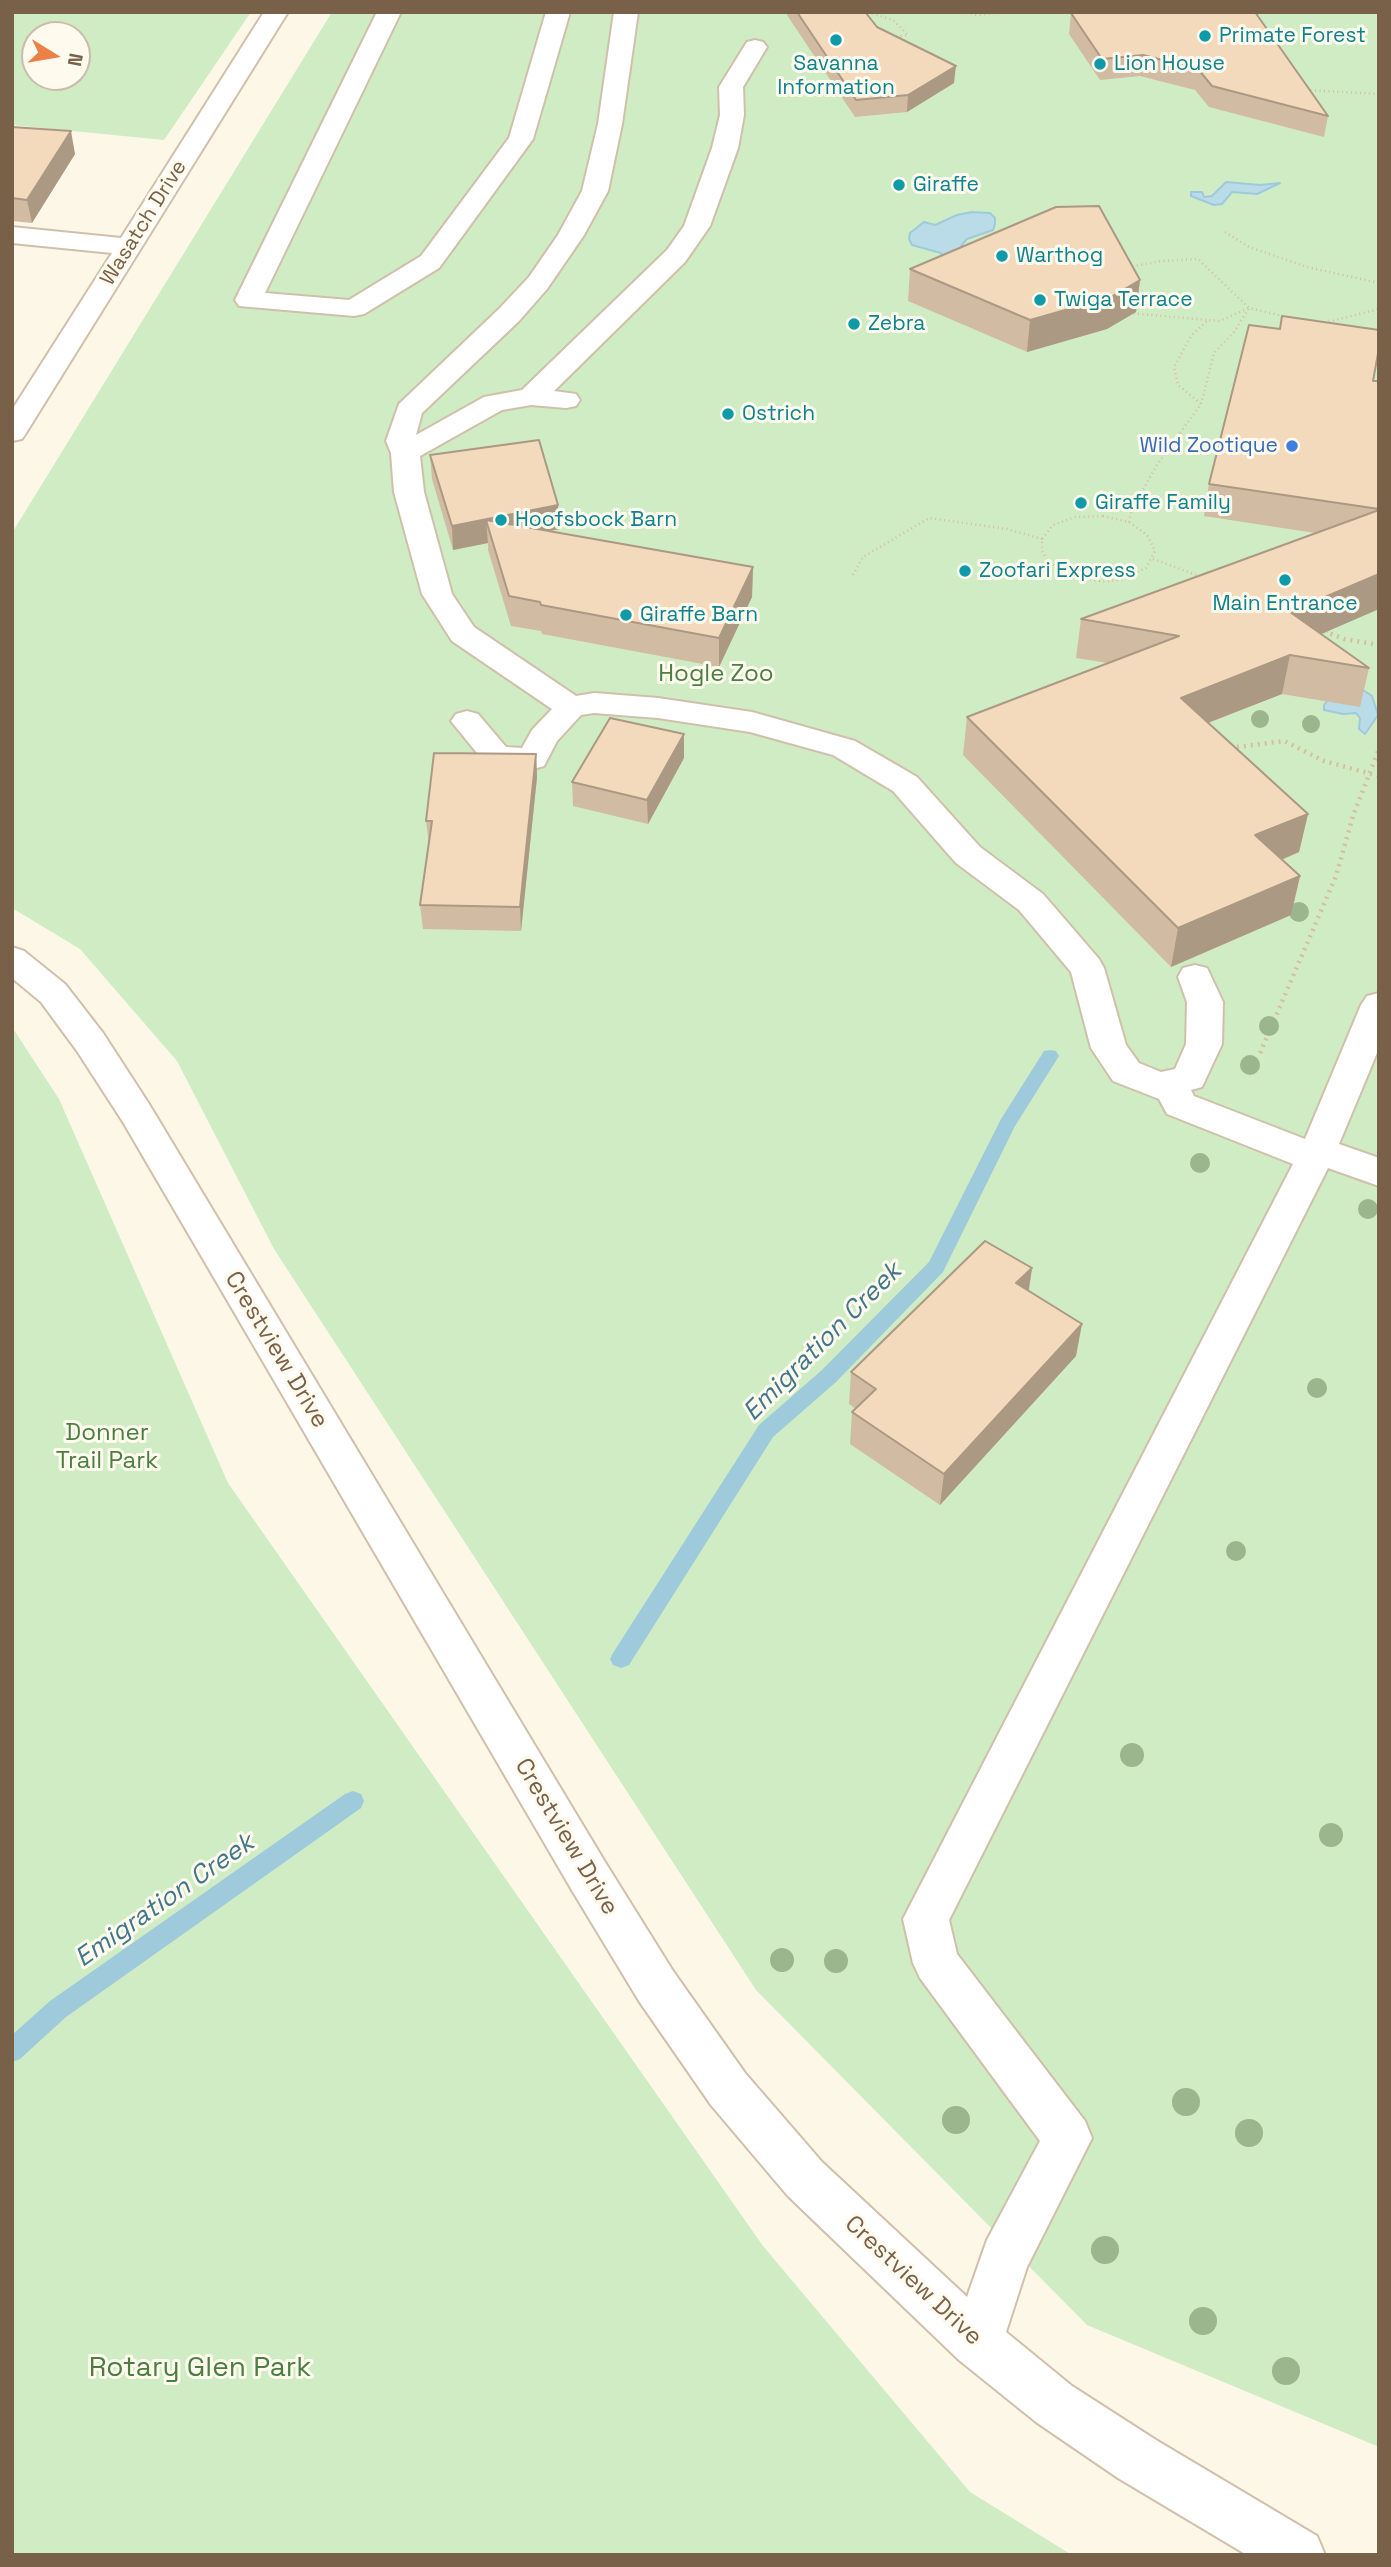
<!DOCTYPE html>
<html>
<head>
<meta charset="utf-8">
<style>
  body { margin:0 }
  #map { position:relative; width:1391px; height:2567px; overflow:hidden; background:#fdf7e7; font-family:"Space Grotesk",sans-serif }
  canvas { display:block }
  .frame { position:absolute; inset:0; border:14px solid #786049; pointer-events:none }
  .north { position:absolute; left:21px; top:21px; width:70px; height:70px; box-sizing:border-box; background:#fffaee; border:2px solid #c9bcac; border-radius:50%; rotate:101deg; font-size:19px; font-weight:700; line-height:28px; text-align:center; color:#786049 }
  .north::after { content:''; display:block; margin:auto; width:24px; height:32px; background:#ec8147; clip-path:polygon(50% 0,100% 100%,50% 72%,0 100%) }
</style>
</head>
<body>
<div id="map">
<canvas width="1391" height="2567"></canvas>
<div class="frame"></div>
<div class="north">N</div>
</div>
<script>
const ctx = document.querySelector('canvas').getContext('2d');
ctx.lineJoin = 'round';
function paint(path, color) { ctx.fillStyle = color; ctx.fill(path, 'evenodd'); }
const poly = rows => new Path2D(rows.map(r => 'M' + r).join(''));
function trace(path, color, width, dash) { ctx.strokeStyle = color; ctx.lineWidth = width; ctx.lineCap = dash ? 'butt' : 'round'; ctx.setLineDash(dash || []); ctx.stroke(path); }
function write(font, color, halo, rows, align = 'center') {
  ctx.font = font + ' "Space Grotesk",sans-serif'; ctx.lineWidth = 6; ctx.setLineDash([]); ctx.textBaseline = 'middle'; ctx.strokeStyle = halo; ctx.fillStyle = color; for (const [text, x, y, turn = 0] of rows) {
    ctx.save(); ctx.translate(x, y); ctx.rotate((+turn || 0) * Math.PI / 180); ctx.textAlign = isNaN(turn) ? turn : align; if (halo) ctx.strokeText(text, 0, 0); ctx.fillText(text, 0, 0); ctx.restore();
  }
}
const green = poly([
  [12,12,251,12,164,140,12,125],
  [35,35,77,35,77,77,35,77],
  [332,12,1379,12,1379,2447,1087,2325,756,1990,274,1249,177,1061,80,949,12,908,12,533],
  [12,1027,59,1099,228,1483,763,2246,970,2492,1072,2555,12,2555]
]);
const water = poly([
  [1226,182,1260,185,1280,183,1257,194,1232,192,1222,204,1214,205,1191,196,1191,192,1202,192,1204,197,1212,196,1226,182],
  [972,212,990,213,995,218,995,224,993,230,967,239,961,246,966,249,942,256,941,253,912,245,909,239,910,233,924,222,935,225,957,215,972,212],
  [1360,688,1372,696,1378,715,1365,734,1359,729,1360,718,1356,713,1343,714,1324,710,1324,705,1328,700,1360,688]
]);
const stream = poly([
  [1050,1050,1056,1051,1059,1056,1015,1126,943,1272,836,1382,773,1437,629,1665,621,1668,613,1665,610,1659,613,1653,759,1425,822,1370,929,1262,1001,1119,1044,1051,1050,1050],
  [353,1791,361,1794,364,1801,361,1808,66,2017,20,2059,12,2062,12,2035,50,2001,345,1794,353,1791]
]);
const pathFar1 = poly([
  [868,12,893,20,908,35,892,37],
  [962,12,978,15,1006,12],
  [1306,90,1379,94],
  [1225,232,1249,247,1307,267,1379,283],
  [1128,267,1162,261,1198,259,1249,308,1291,318],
  [1129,313,1207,320],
  [1320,324,1379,309],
  [1201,404,1214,353,1234,332,1249,308],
  [1103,516,1129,522,1147,535,1155,551,1146,568,1121,580,1103,582,1070,576,1047,560,1042,550,1042,539,1053,525,1075,517,1103,516],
  [1129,522,1132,509,1157,465,1201,404,1178,385,1174,367,1191,336,1208,320,1219,321,1249,308],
  [1153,559,1202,577],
  [853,575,863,557,929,518,1007,529,1042,539],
  [1323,630,1328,632]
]);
const path = poly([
  [1324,631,1344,639,1379,645],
  [1230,748,1284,741,1324,761,1379,776],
  [1260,1053,1336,876,1353,816,1379,749]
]);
const minor = poly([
  [264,12,288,12,26,433,22,439,12,441,12,410,112,253,12,243,12,227,121,238,264,12],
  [377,12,401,12,265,293,349,300,421,256,509,138,546,12,570,12,533,139,439,268,364,314,354,316,239,306,235,300,377,12],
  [614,12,638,12,622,124,608,191,584,235,547,289,519,321,422,413,416,435,484,397,522,390,667,250,684,226,712,148,720,115,719,87,747,42,755,40,763,42,767,47,743,87,744,115,738,148,710,226,685,262,554,391,576,394,580,400,576,406,566,408,531,405,502,410,420,456,424,492,452,594,474,627,576,696,594,693,658,698,752,712,855,741,917,777,980,847,1043,894,1099,959,1104,968,1126,1045,1139,1063,1161,1072,1175,1069,1186,1044,1187,1002,1178,977,1183,968,1195,965,1207,968,1223,1002,1222,1044,1202,1087,1191,1090,1194,1096,1305,1139,1361,1005,1367,996,1379,993,1379,1048,1339,1144,1379,1158,1379,1186,1328,1168,949,1920,957,1954,1085,2121,1092,2138,1027,2267,1006,2332,1072,2386,1156,2440,1317,2536,1325,2555,1247,2555,1118,2478,1036,2422,959,2360,788,2196,711,2105,639,2001,573,1892,123,1122,77,1051,41,1002,12,978,12,947,24,951,65,984,103,1033,149,1104,605,1862,673,1971,745,2073,822,2162,967,2297,987,2240,1040,2141,920,1978,913,1963,903,1919,1293,1164,1167,1114,1159,1099,1113,1081,1091,1048,1071,972,1019,910,956,863,893,791,833,755,750,732,658,718,594,713,581,715,557,741,544,766,533,769,497,767,486,764,451,721,456,714,467,711,478,714,506,747,522,748,532,730,552,709,452,641,422,594,394,492,391,453,386,441,399,404,499,309,529,277,558,235,582,191,598,124,614,12]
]);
const trees = [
  [1260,719,9],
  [1311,724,9],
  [1299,912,10],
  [1269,1026,10],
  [1250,1065,10],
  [1200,1163,10],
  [1368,1209,10],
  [1317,1388,10],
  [1236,1551,10],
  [1132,1755,12],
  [1331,1835,12],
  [782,1960,12],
  [836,1961,12],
  [1186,2102,14],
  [956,2120,14],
  [1249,2133,14],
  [1105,2250,14],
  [1203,2321,14],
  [1286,2371,14]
];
const wall = poly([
  [785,12,864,12,877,27,954,83,907,112,855,117],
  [1071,13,1328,116,1324,137,1209,107,1195,90,1140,76,1100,80,1069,34],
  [12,127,75,154,32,223,12,221],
  [910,269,1140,280,1136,312,1107,329,1027,352,908,301],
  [1282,316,1373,381,1379,381,1379,609,1321,634,1369,668,1360,707,1282,694,1208,723,1308,814,1299,852,1282,860,1300,876,1291,915,1171,967,963,755,967,717,1108,663,1076,658,1081,619,1315,533,1204,516,1209,484,1279,329],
  [430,455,560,529,547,531,753,567,752,597,719,667,542,634,541,631,511,626,488,550,488,543,453,550,432,479],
  [536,754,537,777,521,931,423,929,420,905,429,844,426,821],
  [684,758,648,824,573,806,572,782],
  [1032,1268,1029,1291,1076,1356,940,1505,850,1444,852,1412,856,1409,849,1404,851,1372]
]);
const shadedWall = poly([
  [956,66,954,83,907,112,908,95],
  [71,131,75,154,32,223,27,200],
  [1140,280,1136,312,1107,329,1027,352,1030,320],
  [558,505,560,529,493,542,486,520,488,543,453,550,452,526],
  [753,567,752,597,719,667,719,638],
  [1379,574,1379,609,1282,651,1290,612],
  [1290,655,1282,694,1174,736,1181,698],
  [684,734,684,758,648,824,647,800],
  [536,754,537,777,521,931,520,907],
  [1308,814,1299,852,1247,874,1255,835],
  [1300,876,1291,915,1171,967,1178,928],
  [1032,1268,1027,1300,1016,1283],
  [1082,1324,1076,1356,940,1505,944,1474]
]);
const building = poly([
  [797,12,864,12,866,13,877,27,956,66,908,95,856,100,797,12],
  [1078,12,1255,12,1328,116,1212,86,1198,69,1143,55,1102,59,1071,13,1078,12],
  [12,127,71,131,27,200,12,198,12,127],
  [1099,206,1140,280,1111,297,1030,320,910,269,1056,207,1099,206],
  [1282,316,1379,330,1379,348,1373,381,1379,381,1379,509,1209,484,1249,325,1280,329,1282,316],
  [539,440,558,505,452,526,430,455,539,440],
  [1379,510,1379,574,1290,612,1369,668,1290,655,1181,698,1308,814,1255,835,1300,876,1178,928,967,717,1179,636,1081,619,1379,510],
  [486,520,753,567,719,638,541,605,540,602,509,596,486,520],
  [610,718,684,734,647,800,572,782,610,718],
  [434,753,536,754,520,907,420,905,432,821,426,821,434,753],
  [985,1241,1032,1268,1016,1283,1082,1324,944,1474,852,1412,876,1389,851,1372,985,1241]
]);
const markers = [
  [1205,36,7,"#0f9aa8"],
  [836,40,7,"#0f9aa8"],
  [1100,64,7,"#0f9aa8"],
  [899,185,7,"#0f9aa8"],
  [1002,256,7,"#0f9aa8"],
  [1040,300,7,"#0f9aa8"],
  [854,324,7,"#0f9aa8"],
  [728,414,7,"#0f9aa8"],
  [1292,446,7,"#3f7fe0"],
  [1081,503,7,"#0f9aa8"],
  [501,520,7,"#0f9aa8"],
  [965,571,7,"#0f9aa8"],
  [1285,580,7,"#0f9aa8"],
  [626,615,7,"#0f9aa8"]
];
const farCulturenames = [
  ["Primate Forest",1219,36],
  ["Savanna",836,64,"center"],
  ["Information",836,88,"center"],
  ["Lion House",1114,64],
  ["Giraffe",913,185],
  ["Warthog",1016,256],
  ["Twiga Terrace",1054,300],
  ["Zebra",868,324],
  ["Ostrich",742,414],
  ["Giraffe Family",1095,503],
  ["Hoofsbock Barn",515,520],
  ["Zoofari Express",979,571],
  ["Main Entrance",1285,604,"center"],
  ["Giraffe Barn",640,615]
];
const farStreetnames = [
  ["Wasatch Drive",144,223,-58]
];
const farShopnames = [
  ["Wild Zootique",1278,446]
];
const parkNames = [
  ["Hogle Zoo",716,674],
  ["Donner",107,1433],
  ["Trail Park",107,1461]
];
const streetNames = [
  ["Crestview Drive",276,1350,59],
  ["Crestview Drive",566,1837,59],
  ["Crestview Drive",913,2281,43]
];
const waterNames = [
  ["Emigration Creek",823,1342,-45],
  ["Emigration Creek",165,1901,-35]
];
const nearParknames = [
  ["Rotary Glen Park",200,2368]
];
paint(green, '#cfecc4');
paint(water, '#badce8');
trace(water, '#9fcadb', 2);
paint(stream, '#9fcadb');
trace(minor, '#d0c0ab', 4);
trace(pathFar1, '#d9bd9f', 2.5, [1, 3.5]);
trace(path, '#d9bd9f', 4.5, [2, 5]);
paint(minor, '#fff');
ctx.fillStyle = '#9bb58c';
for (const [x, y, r] of trees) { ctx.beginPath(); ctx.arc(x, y, r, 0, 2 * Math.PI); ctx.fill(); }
paint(wall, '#d2bba3');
paint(shadedWall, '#ab9984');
paint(building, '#f4dabd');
trace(building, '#ab9984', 2);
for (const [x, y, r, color] of markers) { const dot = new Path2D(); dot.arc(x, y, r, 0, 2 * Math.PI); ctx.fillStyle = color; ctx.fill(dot); trace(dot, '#fffaee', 2.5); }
write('21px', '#0d838f', '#fffaee', farCulturenames, 'left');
write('21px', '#786049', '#fffaee', farStreetnames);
write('21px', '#366cbe', '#fffaee', farShopnames, 'right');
write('24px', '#4b7f41', '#fffaee', parkNames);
write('24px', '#786049', '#fffaee', streetNames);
write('italic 26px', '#41778d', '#fffaee', waterNames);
write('28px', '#4b7f41', '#fffaee', nearParknames);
</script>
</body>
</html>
